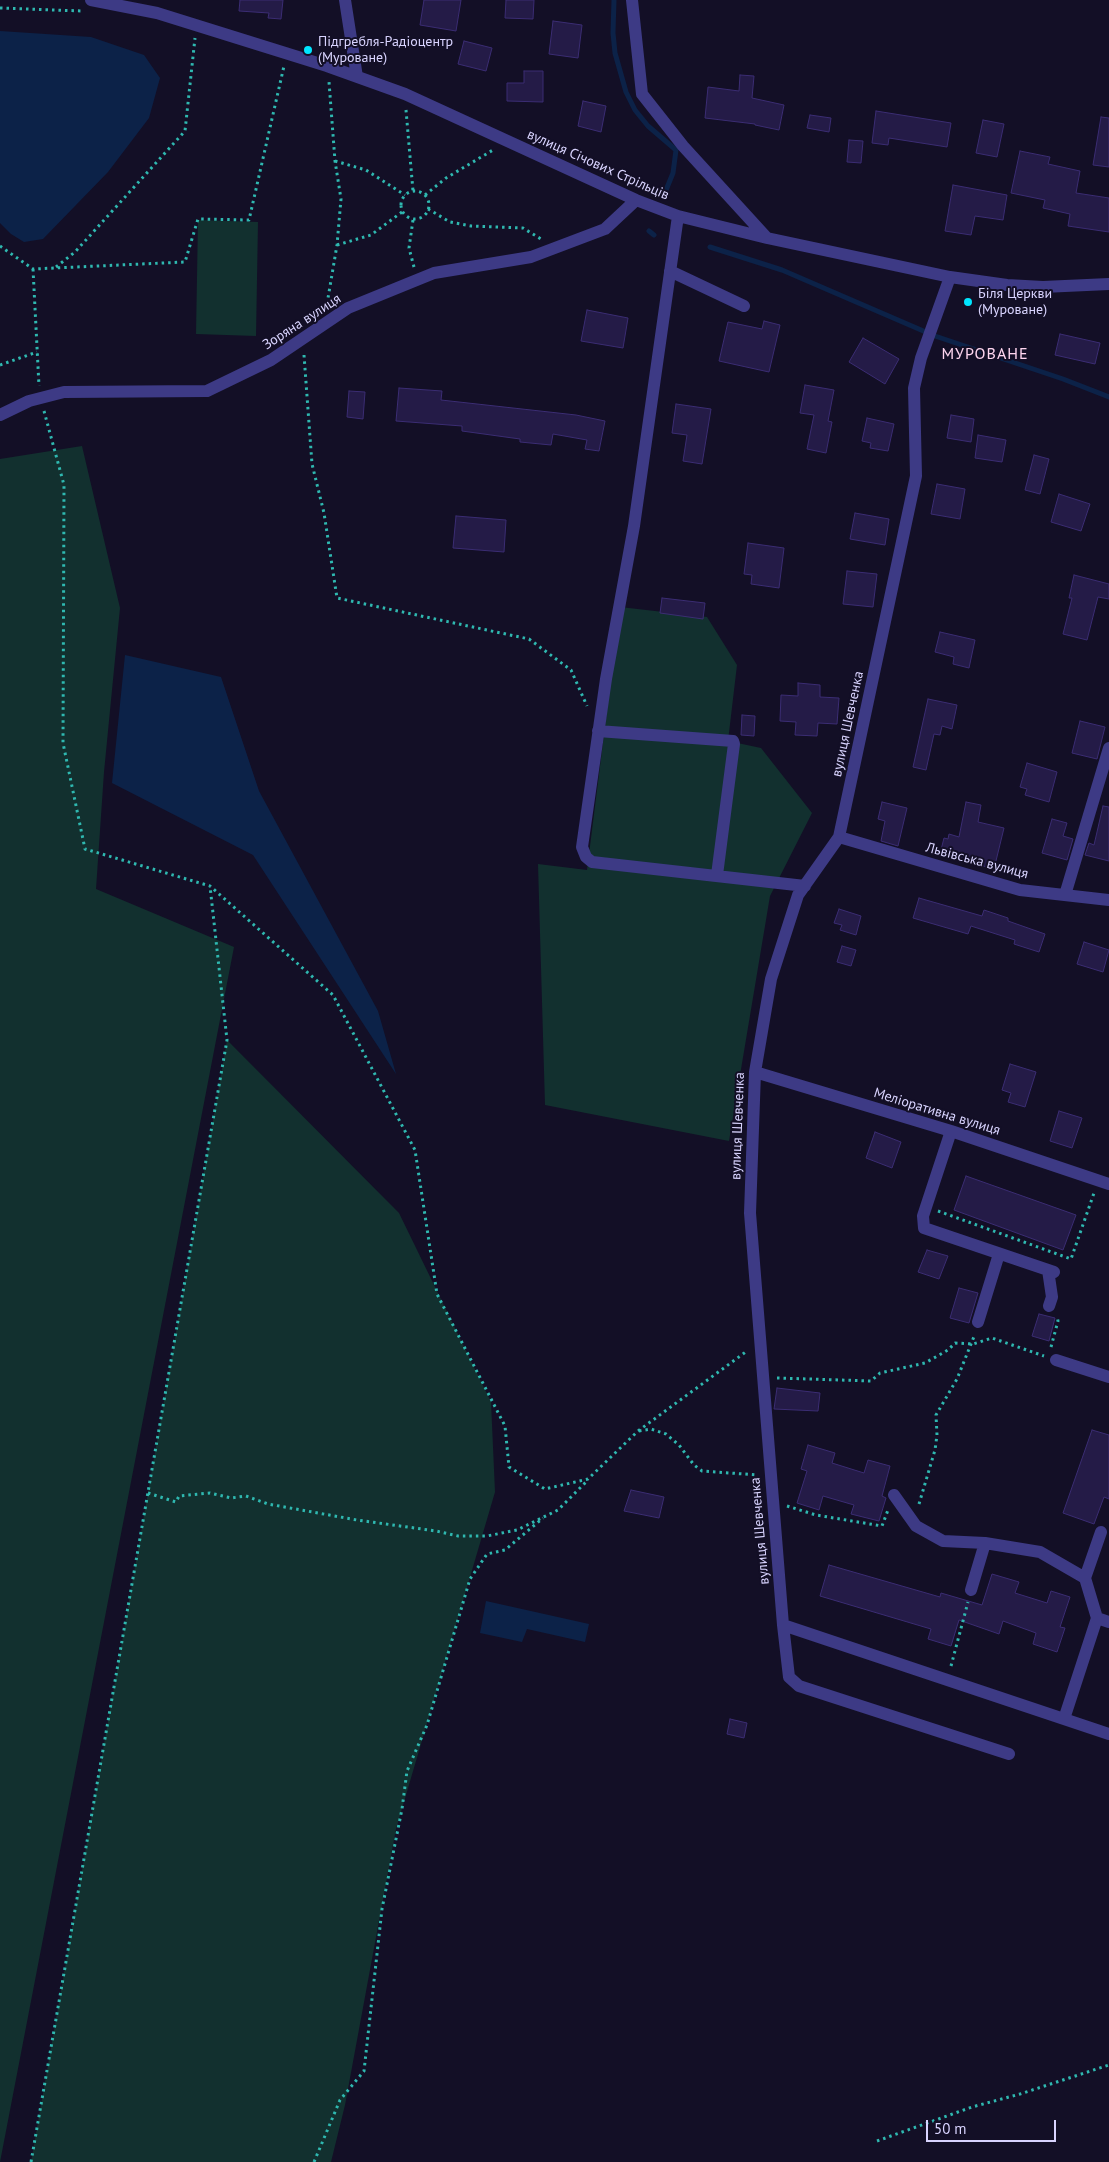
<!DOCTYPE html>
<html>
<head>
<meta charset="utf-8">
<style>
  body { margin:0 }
  #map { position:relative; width:1109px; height:2162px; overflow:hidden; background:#130f26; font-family:"PT Sans",sans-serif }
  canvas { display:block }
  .scale { position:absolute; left:926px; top:2120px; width:130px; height:22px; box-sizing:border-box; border:2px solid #d9d4ff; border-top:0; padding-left:6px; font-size:15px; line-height:18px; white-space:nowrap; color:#d9d4ff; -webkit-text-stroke:4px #130f26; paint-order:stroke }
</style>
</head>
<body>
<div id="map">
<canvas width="1109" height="2162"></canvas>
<div class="scale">50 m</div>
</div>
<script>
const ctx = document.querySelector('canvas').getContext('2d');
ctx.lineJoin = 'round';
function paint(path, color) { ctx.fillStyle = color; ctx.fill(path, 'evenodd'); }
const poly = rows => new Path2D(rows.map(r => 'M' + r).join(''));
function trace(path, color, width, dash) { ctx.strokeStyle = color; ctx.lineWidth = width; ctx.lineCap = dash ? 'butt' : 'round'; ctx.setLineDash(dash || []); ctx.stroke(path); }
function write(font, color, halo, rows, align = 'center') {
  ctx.font = font + ' "PT Sans",sans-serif'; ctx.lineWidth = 4; ctx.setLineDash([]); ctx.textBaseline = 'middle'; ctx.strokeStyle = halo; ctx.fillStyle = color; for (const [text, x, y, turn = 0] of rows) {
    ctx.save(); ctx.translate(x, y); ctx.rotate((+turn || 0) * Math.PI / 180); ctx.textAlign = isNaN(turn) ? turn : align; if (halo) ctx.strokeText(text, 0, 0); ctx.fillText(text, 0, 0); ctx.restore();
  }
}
const green = poly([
  [198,220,258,222,256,336,196,334],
  [82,446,120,608,104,772,96,889,234,947,0,2162,0,459],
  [620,607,707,617,737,665,728,741,761,748,812,813,770,896,729,1141,545,1105,538,864,587,870],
  [227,1040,399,1213,491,1402,495,1492,396,1829,345,2105,331,2162,31,2162]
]);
const water = poly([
  [0,31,91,37,144,55,160,78,149,118,108,172,43,239,24,242,11,234,0,223],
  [125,655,221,677,259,791,378,1011,396,1074,253,855,112,783],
  [486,1601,589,1624,585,1642,527,1629,522,1642,480,1633]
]);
const stream = poly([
  [614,0,613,33,615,53,626,92,635,110,648,126,676,150,673,173,664,195],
  [649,231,654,235],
  [710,247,782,270,935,336,1063,379,1109,397]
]);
const building = poly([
  [240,0,283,0,281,19,268,18,269,13,239,11,240,0],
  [424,0,461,0,456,31,420,25,424,0],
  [506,0,534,0,533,19,505,18,506,0],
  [553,21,582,25,578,58,549,54,553,21],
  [464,41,492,48,486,71,458,64,464,41],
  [524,71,543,71,543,102,507,101,507,83,524,83,524,71],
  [740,75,754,76,752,98,784,105,779,130,755,125,755,124,705,118,708,87,739,91,740,75],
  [583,101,606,106,601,132,578,126,583,101],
  [876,111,951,123,947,147,889,138,888,145,872,143,876,111],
  [810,115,831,118,829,132,807,128,810,115],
  [1101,117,1109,118,1109,167,1093,165,1101,117],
  [983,120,1004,124,997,157,976,153,983,120],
  [849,140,863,141,861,163,847,162,849,140],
  [1020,151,1050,157,1048,164,1080,171,1076,193,1109,198,1109,232,1068,226,1070,214,1043,208,1045,200,1011,193,1020,151],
  [953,185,1007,195,1003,220,975,216,971,235,945,231,953,185],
  [587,310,628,318,623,348,581,341,587,310],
  [764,321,780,325,769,372,719,361,728,322,762,329,764,321],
  [1060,334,1100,343,1095,364,1055,355,1060,334],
  [863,338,899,359,885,384,849,362,863,338],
  [805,385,834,390,828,421,832,422,826,453,807,449,814,415,800,413,805,385],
  [399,388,442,391,441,400,576,415,605,421,599,451,585,449,587,440,553,434,551,445,520,442,520,439,462,431,462,426,396,421,399,388],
  [349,391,365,392,363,419,347,417,349,391],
  [676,404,711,409,702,464,683,461,687,435,672,433,676,404],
  [951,415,974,419,971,442,947,438,951,415],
  [867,418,894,424,888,451,870,448,871,443,862,441,867,418],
  [978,435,1006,440,1002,462,975,458,978,435],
  [1034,455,1049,459,1040,494,1025,490,1034,455],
  [937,484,965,489,960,519,931,514,937,484],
  [1059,494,1090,504,1081,531,1051,522,1059,494],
  [855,513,889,519,885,545,850,539,855,513],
  [456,516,506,520,504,552,453,548,456,516],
  [748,543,784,548,779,588,751,584,752,575,744,574,748,543],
  [847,571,877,574,873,607,843,604,847,571],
  [1074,575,1109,584,1109,599,1098,597,1087,640,1063,634,1072,598,1069,598,1074,575],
  [662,598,705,603,703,619,660,613,662,598],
  [940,632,975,640,969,668,953,664,954,657,935,652,940,632],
  [798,683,820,685,820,697,839,698,837,724,818,723,817,736,795,735,796,722,780,721,781,695,798,696,798,683],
  [928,699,957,705,952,729,942,726,940,735,934,734,926,770,913,767,928,699],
  [742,715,755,716,754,736,741,735,742,715],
  [1080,721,1105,727,1097,759,1072,753,1080,721],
  [1027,763,1057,772,1049,802,1025,795,1027,789,1020,787,1027,763],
  [882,802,907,808,898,846,881,841,885,821,878,819,882,802],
  [966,802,981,805,978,822,1004,828,994,869,980,865,981,863,940,854,944,838,948,839,949,834,959,837,966,802],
  [1103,806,1109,807,1109,861,1085,855,1089,843,1094,845,1103,806],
  [1052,819,1067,823,1063,836,1073,839,1067,860,1042,853,1052,819],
  [919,898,982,916,984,910,1008,918,1008,921,1045,934,1039,952,1014,944,1015,940,971,926,968,934,913,918,919,898],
  [839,909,861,916,856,935,840,930,842,925,834,923,839,909],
  [1084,942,1109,950,1103,972,1077,964,1084,942],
  [842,946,856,950,851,966,837,962,842,946],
  [1010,1064,1036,1072,1025,1107,1008,1102,1011,1093,1002,1090,1010,1064],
  [1059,1111,1082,1118,1072,1148,1050,1141,1059,1111],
  [875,1132,901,1142,892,1168,866,1158,875,1132],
  [966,1176,1076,1215,1063,1250,954,1210,966,1176],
  [927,1250,948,1256,939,1279,918,1272,927,1250],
  [959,1288,978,1293,969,1323,950,1318,959,1288],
  [1039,1314,1055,1318,1049,1341,1032,1336,1039,1314],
  [777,1388,820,1393,818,1411,774,1409,777,1388],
  [1092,1430,1109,1435,1109,1499,1104,1497,1094,1524,1063,1513,1092,1430],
  [808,1445,835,1453,832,1463,864,1473,868,1460,890,1466,882,1496,886,1498,879,1521,851,1514,854,1505,823,1496,819,1510,797,1503,807,1471,801,1469,808,1445],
  [631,1490,664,1497,659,1518,624,1511,631,1490],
  [829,1565,940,1597,941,1593,982,1605,992,1574,1019,1582,1015,1593,1047,1603,1051,1591,1070,1597,1060,1627,1065,1628,1057,1652,1033,1644,1036,1633,1003,1621,999,1634,959,1620,951,1646,928,1639,931,1629,820,1596,829,1565],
  [730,1719,747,1723,744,1738,727,1734,730,1719]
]);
const path = poly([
  [0,8,82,11],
  [406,110,413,191],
  [335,161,366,170,405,195],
  '401 205a14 14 0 1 1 28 0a14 14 0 1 1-28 0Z',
  [425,195,446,178,493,150],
  [428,209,450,222,471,226,523,228,541,239],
  [413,220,409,248,414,267],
  [337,245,371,235,402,212],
  [0,246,33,269,185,262,198,219,249,220,284,66],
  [56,267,75,252,185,131,195,38],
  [33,269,39,386],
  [327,304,337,245,341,199,335,161,329,82],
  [304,355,312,464,324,513,337,598,529,639,571,670,587,706],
  [0,365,37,352],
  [44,411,64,485,63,743,85,849,210,886,333,995,415,1150,437,1294,505,1426,509,1467,545,1489,588,1479,638,1431,747,1351],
  [938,1211,1071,1259,1094,1193],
  [1051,1347,1058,1321,1057,1316],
  [777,1378,871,1381,880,1373,925,1363,948,1350,955,1343,973,1344,992,1338,1044,1356],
  [639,1431,651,1429,666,1434,679,1445,694,1465,702,1471,758,1475],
  [148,1493,176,1502,179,1496,210,1493,231,1498,246,1496,268,1504,357,1520,436,1531,458,1536,487,1536,517,1530,558,1510,588,1480],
  [919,1504,935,1450,937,1435,936,1415,957,1379,975,1334],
  [787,1506,816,1515,882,1526,888,1510],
  [951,1666,968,1602],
  [877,2141,972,2107,1020,2094,1109,2065],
  [31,2162,227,1040,210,886],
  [314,2162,340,2100,364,2071,382,1909,402,1809,407,1771,427,1725,470,1579,487,1554,505,1550,543,1518]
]);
const minor = poly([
  [91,0,157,13,327,66,405,94,636,200,678,216,767,238,950,277,1007,285,1043,287,1109,284],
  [345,0,357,77],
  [632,0,642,94,683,146,767,238],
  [678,216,634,526,606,679,582,847,586,857,592,862,805,886],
  [670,271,744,306],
  [950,277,921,358,914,388,916,476,839,837,798,895,771,979,755,1072,750,1213,783,1625,1109,1734],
  [0,415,29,401,64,392,207,391,271,360,348,308,434,273,531,257,605,229,636,200],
  [598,731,733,741,734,744,717,875],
  [839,837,1020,890,1109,900],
  [1065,895,1109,748],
  [755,1072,951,1131,1109,1184],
  [951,1131,923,1216,924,1228,1054,1272],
  [1048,1270,1052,1297,1049,1306],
  [978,1322,999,1254],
  [1056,1360,1109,1377],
  [894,1495,916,1526,943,1541,985,1543,1040,1552,1085,1578,1097,1618],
  [1085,1578,1101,1532],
  [971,1590,985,1543],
  [783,1625,789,1677,799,1686,1009,1754],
  [1064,1719,1097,1618,1109,1622]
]);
const markers = [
  [308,50,5,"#00e5ff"],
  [968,302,5,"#00e5ff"]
];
const poiNames = [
  ["Підгребля-Радіоцентр",318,42],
  ["(Муроване)",318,58],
  ["Біля Церкви",978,294],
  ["(Муроване)",978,310]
];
const streetNames = [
  ["вулиця Січових Стрільців",598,165,24],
  ["Зоряна вулиця",302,322,-33],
  ["вулиця Шевченка",848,724,-78],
  ["Львівська вулиця",977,861,15],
  ["Меліоративна вулиця",937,1112,17],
  ["вулиця Шевченка",738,1126,-88],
  ["вулиця Шевченка",760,1531,-95]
];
const quarterNames = [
  ["МУРОВАНЕ",985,354]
];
paint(green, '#12302f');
paint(water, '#0c2248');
trace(stream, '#0c2248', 5);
paint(building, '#241b47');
trace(building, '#3b2d73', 1);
trace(path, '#2fb8b0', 3, [2.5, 4]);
trace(minor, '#3d3a85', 12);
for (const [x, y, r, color] of markers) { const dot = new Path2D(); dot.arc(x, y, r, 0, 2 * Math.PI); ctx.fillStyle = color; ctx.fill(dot); trace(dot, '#130f26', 2); }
write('14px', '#d9d4ff', '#130f26', poiNames, 'left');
write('14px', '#d9d4ff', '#130f26', streetNames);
ctx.letterSpacing = '1px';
write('16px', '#ffd6f0', '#130f26', quarterNames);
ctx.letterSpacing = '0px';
</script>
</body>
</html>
